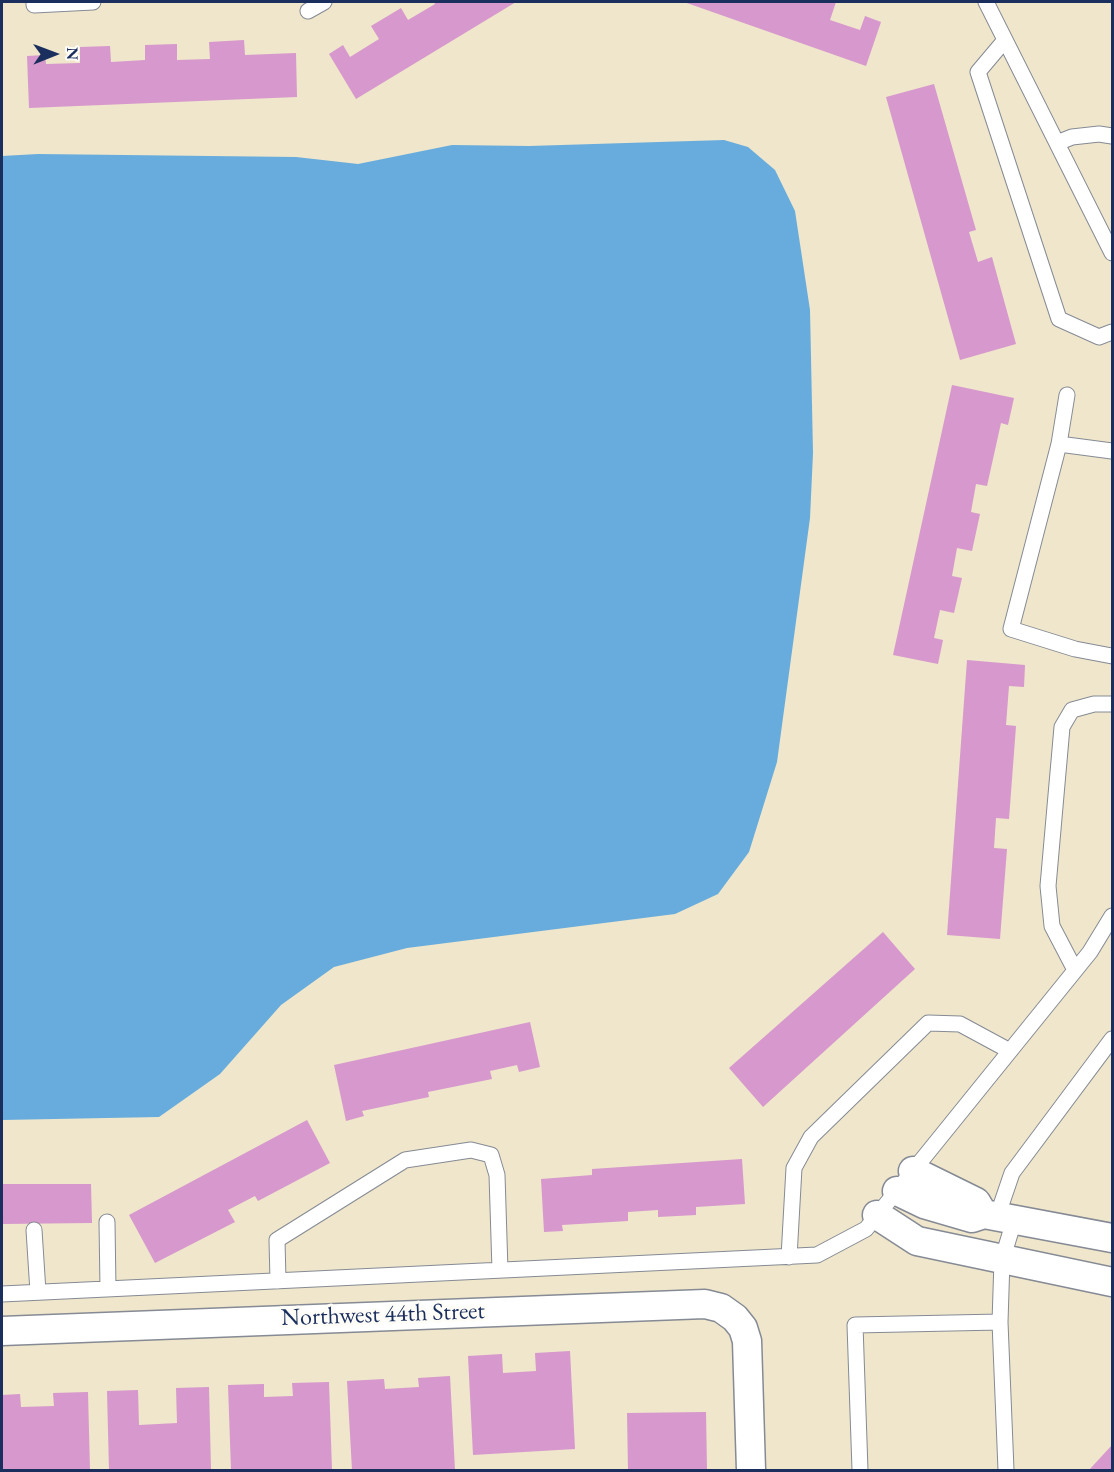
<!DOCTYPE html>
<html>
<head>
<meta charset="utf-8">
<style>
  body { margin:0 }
  #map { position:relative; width:1114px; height:1472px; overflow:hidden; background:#efe6cb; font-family:"EB Garamond",serif }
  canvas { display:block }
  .frame { position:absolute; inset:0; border:3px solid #1b2f5e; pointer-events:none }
  .north { position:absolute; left:24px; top:24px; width:60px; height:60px; -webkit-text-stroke:4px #fdfcf7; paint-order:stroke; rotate:89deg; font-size:16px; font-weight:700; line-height:24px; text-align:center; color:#1b2f5e }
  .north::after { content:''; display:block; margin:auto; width:21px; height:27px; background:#1b2f5e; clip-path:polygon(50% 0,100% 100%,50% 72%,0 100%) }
</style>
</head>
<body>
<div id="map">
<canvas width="1114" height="1472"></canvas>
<div class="frame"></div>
<div class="north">N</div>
</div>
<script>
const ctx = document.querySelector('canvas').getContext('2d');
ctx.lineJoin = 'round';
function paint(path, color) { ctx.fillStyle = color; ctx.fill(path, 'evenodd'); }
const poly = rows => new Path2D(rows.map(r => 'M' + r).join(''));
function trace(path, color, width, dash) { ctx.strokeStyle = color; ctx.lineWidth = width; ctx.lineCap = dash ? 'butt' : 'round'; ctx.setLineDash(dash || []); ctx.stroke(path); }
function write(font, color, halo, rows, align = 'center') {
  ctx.font = font + ' "EB Garamond",serif'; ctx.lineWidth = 6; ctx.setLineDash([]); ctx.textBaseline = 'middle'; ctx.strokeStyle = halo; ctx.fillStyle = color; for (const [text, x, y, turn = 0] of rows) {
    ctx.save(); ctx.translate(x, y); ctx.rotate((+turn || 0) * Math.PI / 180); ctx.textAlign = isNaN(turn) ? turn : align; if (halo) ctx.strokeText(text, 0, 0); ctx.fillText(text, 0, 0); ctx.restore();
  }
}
const water = poly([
  [724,140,748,147,775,170,795,211,810,310,813,453,810,518,777,762,749,852,718,894,675,914,407,948,334,967,281,1005,220,1074,159,1117,2,1120,2,156,38,154,296,157,358,164,452,145,529,146]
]);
const building = poly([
  [434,2,516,2,356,99,329,54,343,45,350,57,379,39,371,26,401,8,408,20,435,4],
  [684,2,836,2,830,20,860,30,865,16,881,22,866,66],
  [244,40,245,55,296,53,297,97,29,108,27,56,45,55,46,64,80,63,80,47,110,46,111,62,145,60,145,45,177,44,177,60,210,59,209,42],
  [934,84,976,230,969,232,978,262,992,257,1016,344,960,360,886,97],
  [952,385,1014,398,1008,425,1001,423,987,486,976,484,971,512,980,514,972,551,957,548,952,576,962,578,954,613,940,610,934,638,943,640,938,664,893,655],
  [967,660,1025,665,1024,687,1009,686,1006,725,1016,726,1009,819,996,818,994,848,1007,849,1000,939,947,935],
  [883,932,915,969,763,1107,729,1068],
  [530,1022,540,1067,519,1072,517,1065,490,1071,492,1079,428,1092,429,1097,362,1111,364,1116,346,1121,334,1065],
  [307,1120,330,1163,258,1201,255,1196,228,1210,235,1222,155,1263,129,1215],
  [742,1159,745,1204,696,1207,696,1215,658,1217,658,1210,628,1212,628,1221,562,1225,563,1231,544,1232,541,1179,592,1175,592,1169],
  [2,1184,91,1184,92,1223,2,1224],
  [570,1351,575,1449,473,1455,468,1356,502,1354,503,1373,536,1371,535,1353],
  [450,1376,455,1470,352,1470,347,1381,384,1379,385,1389,419,1387,418,1378],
  [329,1382,332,1470,231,1470,228,1385,264,1384,264,1397,293,1396,292,1383],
  [209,1387,211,1470,109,1470,107,1391,138,1390,139,1425,177,1423,176,1388],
  [88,1392,90,1470,2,1470,2,1395,20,1394,21,1407,54,1406,53,1393],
  [706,1412,707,1470,628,1470,627,1413],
  [1112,1445,1112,1470,1089,1470]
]);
const service = poly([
  [34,2,34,5,93,2],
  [986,2,1112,253],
  [308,11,324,2],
  [1005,40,978,72,1059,319,1099,337,1112,332],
  [1057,143,1072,137,1099,134,1112,136],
  [1059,444,1067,395],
  [1112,451,1059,444,1011,629,1075,649,1112,656],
  [1075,970,1052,926,1048,886,1062,727,1072,710,1094,704,1112,704],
  [997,1217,1012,1173,1112,1039],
  [107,1222,108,1289],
  [34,1230,38,1292],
  [789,1257,794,1168,811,1137,928,1023,960,1024,1010,1051],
  [278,1281,277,1240,405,1160,471,1150,491,1155,497,1175,500,1270],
  [2,1294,817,1255,866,1229,1090,952,1112,916],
  [1000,1322,1006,1470],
  [860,1470,855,1325,1000,1322,1002,1260,1014,1221]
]);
const minor = poly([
  [913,1171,976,1202,982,1212],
  [897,1191,924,1204,972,1218,984,1214,1112,1238],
  [877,1215,917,1241,1112,1282],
  [2,1331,705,1304,721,1308,735,1318,743,1328,747,1341,751,1470]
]);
const streetNames = [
  ["Northwest 44th Street",383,1315,-2]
];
paint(water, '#67acdd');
paint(building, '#d698cd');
trace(service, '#858a94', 17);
trace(minor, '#858a94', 31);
trace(service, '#fff', 15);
trace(minor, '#fff', 28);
write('24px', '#1b2f5e', '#fdfcf7', streetNames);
</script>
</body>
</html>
